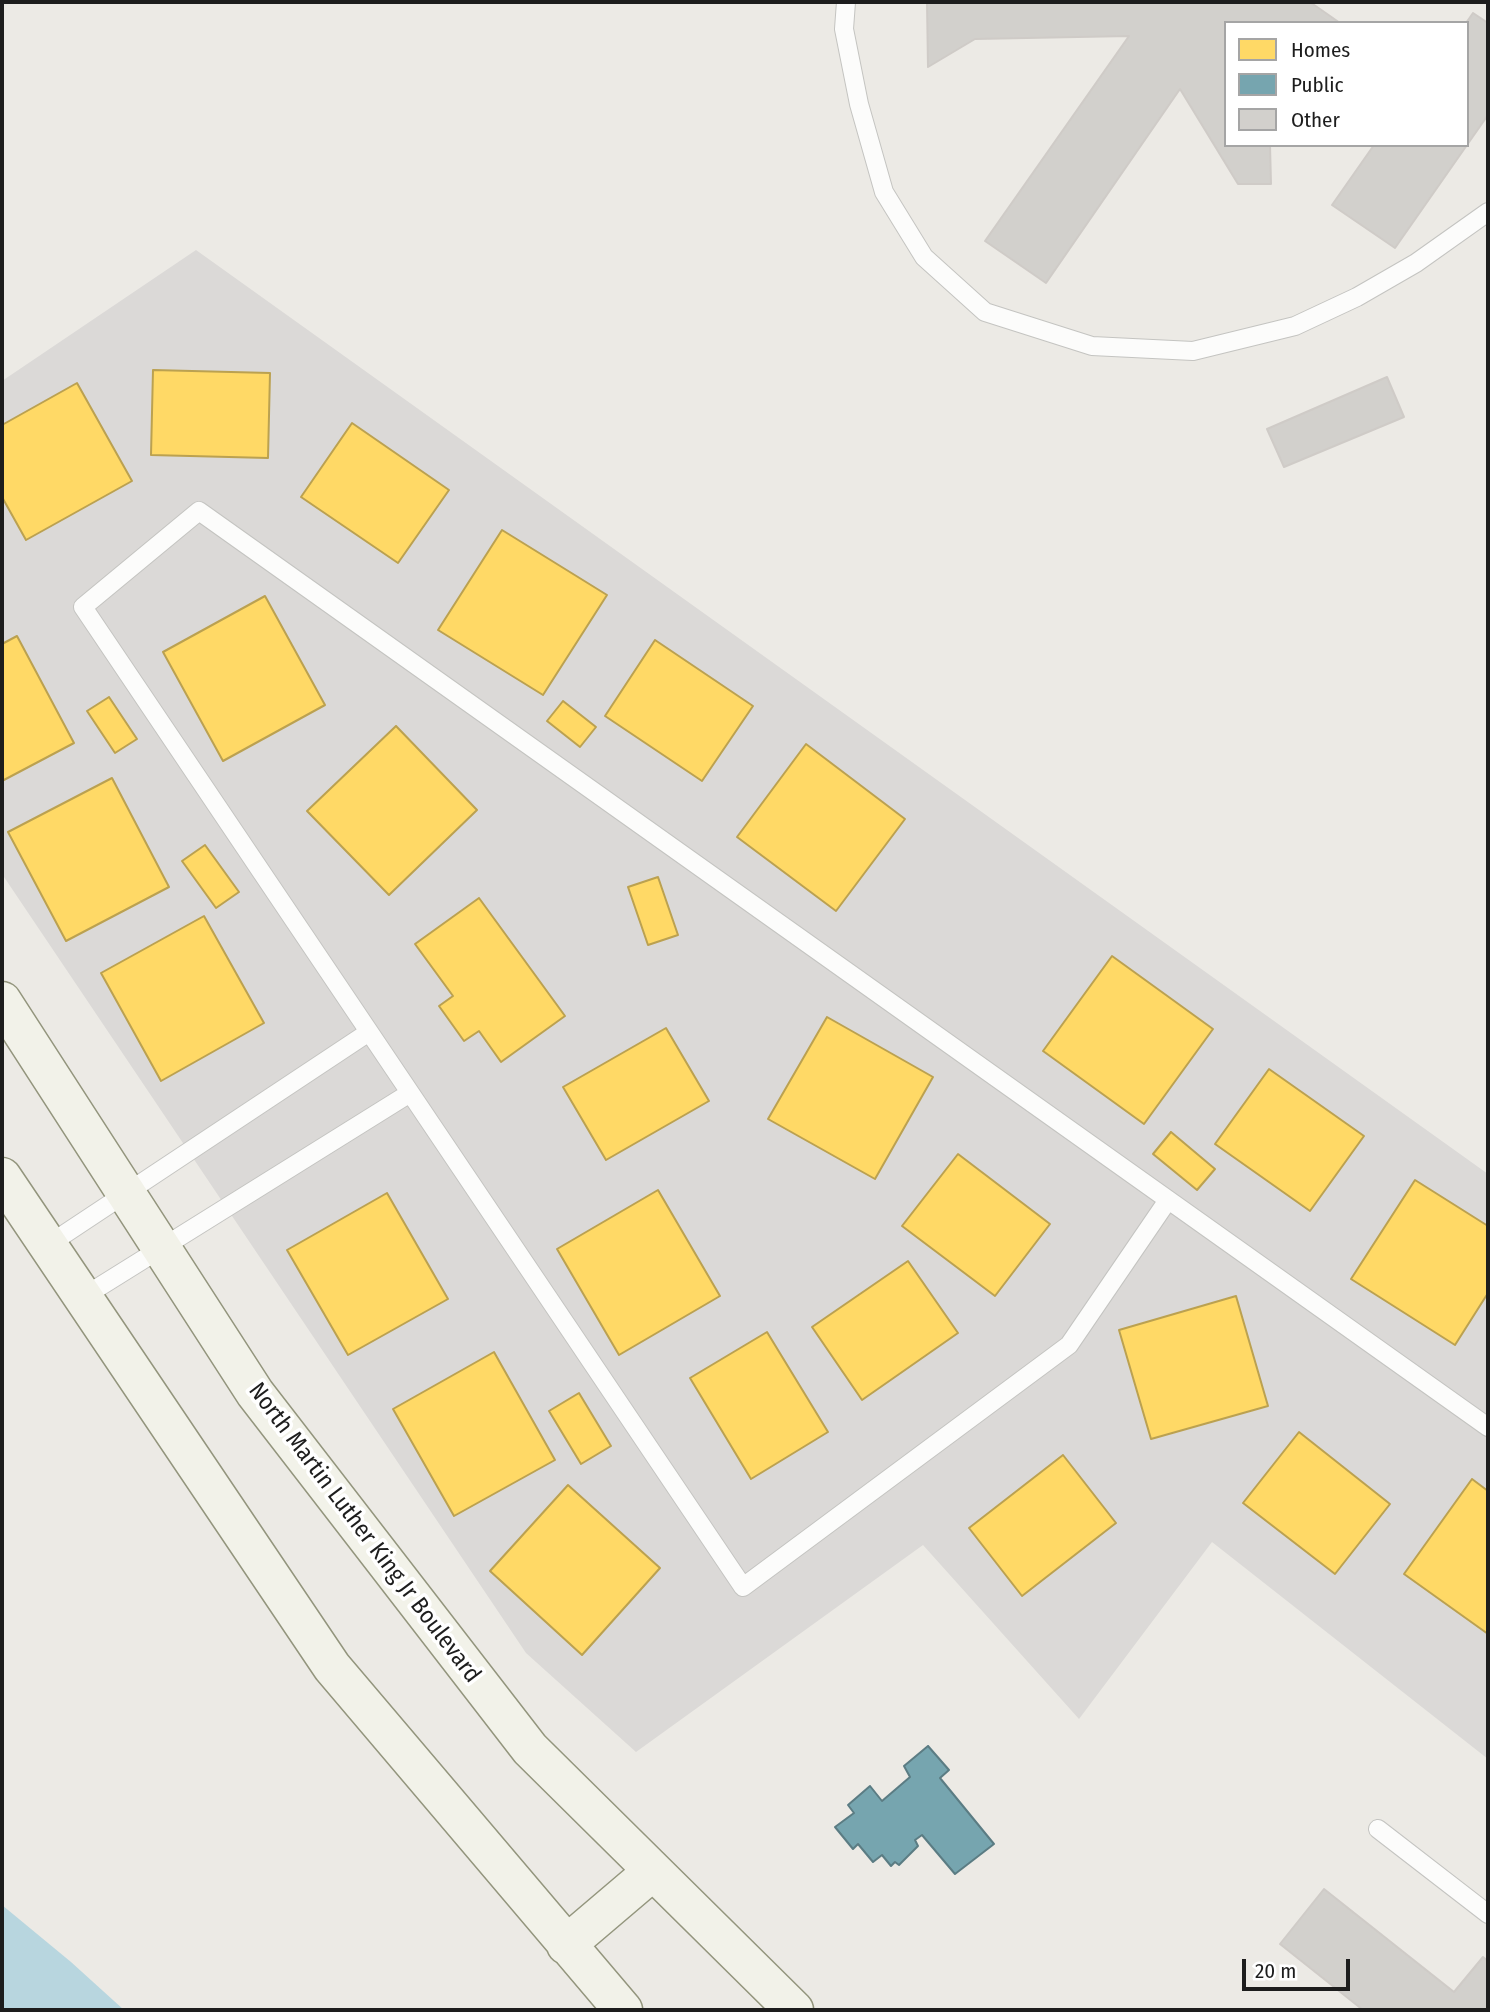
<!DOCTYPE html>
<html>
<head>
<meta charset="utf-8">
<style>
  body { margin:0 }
  #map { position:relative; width:1490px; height:2012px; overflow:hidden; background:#eceae5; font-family:"Fira Sans Condensed",sans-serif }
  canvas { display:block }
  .frame { position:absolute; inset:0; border:4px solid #1d1d1d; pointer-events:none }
  .legend { position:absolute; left:1224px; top:21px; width:245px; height:126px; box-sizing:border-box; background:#fff; border:2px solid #a5a5a5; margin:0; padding:9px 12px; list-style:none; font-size:21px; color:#1d1d1d }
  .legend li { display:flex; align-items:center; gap:14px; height:35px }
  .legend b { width:35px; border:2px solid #a5a5a5 }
  .scale { position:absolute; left:1242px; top:1959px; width:108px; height:32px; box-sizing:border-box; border:4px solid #1d1d1d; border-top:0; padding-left:9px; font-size:21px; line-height:24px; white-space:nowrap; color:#1d1d1d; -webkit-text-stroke:5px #fff; paint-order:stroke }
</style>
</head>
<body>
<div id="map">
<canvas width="1490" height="2012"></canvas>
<div class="frame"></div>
<ul class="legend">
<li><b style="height:19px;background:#ffd966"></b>Homes</li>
<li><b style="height:19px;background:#76a5af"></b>Public</li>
<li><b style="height:19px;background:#d2d0cc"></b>Other</li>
</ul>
<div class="scale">20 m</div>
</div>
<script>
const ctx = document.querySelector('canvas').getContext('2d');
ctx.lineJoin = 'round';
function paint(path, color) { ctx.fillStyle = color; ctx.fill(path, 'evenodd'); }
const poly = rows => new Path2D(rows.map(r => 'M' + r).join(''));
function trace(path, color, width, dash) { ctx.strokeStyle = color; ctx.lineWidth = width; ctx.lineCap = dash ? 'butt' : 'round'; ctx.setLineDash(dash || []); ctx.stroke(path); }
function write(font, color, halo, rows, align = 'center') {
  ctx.font = font + ' "Fira Sans Condensed",sans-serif'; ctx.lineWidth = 7; ctx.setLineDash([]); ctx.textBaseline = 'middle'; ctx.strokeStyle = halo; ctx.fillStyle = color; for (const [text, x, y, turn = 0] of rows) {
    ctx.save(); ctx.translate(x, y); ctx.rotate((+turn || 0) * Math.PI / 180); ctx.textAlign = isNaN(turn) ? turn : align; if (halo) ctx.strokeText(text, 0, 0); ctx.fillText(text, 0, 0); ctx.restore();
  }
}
const residential = poly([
  [196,250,1488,1174,1488,1759,1212,1542,1079,1719,923,1545,636,1752,526,1653,2,874,2,381]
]);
const water = poly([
  [2,1905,71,1962,124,2010,2,2010]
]);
const homes = poly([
  [153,370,270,373,268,458,151,455,153,370],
  [77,383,132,481,26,540,2,497,2,425,77,383],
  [352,423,449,490,398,563,301,497,352,423],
  [502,530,607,595,543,695,438,630,502,530],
  [265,596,325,705,223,761,163,652,265,596],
  [17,636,74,743,2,781,2,644,17,636],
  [655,640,753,706,702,781,605,716,655,640],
  [109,697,137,739,115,753,87,711,109,697],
  [563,701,596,727,580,747,547,721,563,701],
  [396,726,477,810,389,895,307,811,396,726],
  [806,744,905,819,836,911,737,837,806,744],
  [112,778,169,887,66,941,8,832,112,778],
  [205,845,239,892,216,908,182,861,205,845],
  [658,877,678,935,648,945,628,887,658,877],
  [479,898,565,1016,501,1062,479,1031,464,1041,439,1006,453,996,415,944,479,898],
  [204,916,264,1023,161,1081,101,973,204,916],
  [1112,956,1213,1029,1144,1124,1043,1051,1112,956],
  [827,1017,933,1077,875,1179,768,1119,827,1017],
  [666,1028,709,1101,606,1160,563,1087,666,1028],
  [1269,1069,1364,1136,1310,1211,1215,1144,1269,1069],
  [1171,1132,1215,1169,1197,1190,1153,1154,1171,1132],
  [958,1154,1050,1224,995,1296,902,1226,958,1154],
  [1415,1180,1488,1226,1488,1293,1455,1345,1351,1279,1415,1180],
  [658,1190,720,1296,619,1355,557,1249,658,1190],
  [387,1193,448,1299,348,1355,287,1250,387,1193],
  [908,1261,958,1333,862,1400,812,1327,908,1261],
  [1236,1296,1268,1406,1151,1439,1119,1330,1236,1296],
  [767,1332,828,1432,751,1479,690,1378,767,1332],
  [494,1352,555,1460,454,1516,393,1409,494,1352],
  [579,1393,611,1446,581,1464,549,1411,579,1393],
  [1299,1432,1390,1504,1335,1574,1243,1503,1299,1432],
  [1063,1455,1116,1523,1022,1596,969,1528,1063,1455],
  [1472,1479,1488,1491,1488,1634,1404,1574,1472,1479],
  [568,1485,660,1568,582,1655,490,1571,568,1485]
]);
const public = poly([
  [928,1746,949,1770,940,1778,994,1844,955,1874,922,1835,915,1840,918,1846,899,1865,895,1862,891,1866,882,1855,873,1862,858,1844,853,1849,835,1827,854,1813,848,1805,870,1786,882,1801,910,1777,904,1766,928,1746]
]);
const building = poly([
  [927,2,1310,2,1340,23,1226,23,1226,145,1270,145,1271,184,1238,184,1180,89,1046,283,985,241,1129,36,975,39,928,67,927,2],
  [1473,13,1488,23,1488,115,1467,145,1466,23,1473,13],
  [1374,145,1467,145,1395,248,1332,205,1374,145],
  [1387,377,1404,417,1284,467,1267,429,1387,377],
  [1324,1889,1454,1992,1483,1957,1488,1961,1488,2010,1363,2010,1280,1944,1324,1889]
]);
const service = poly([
  [846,2,844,29,859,104,884,192,924,257,985,312,1092,346,1193,351,1295,326,1357,297,1416,263,1488,212],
  [1168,1200,1069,1345,743,1587,83,607,199,511,1488,1427],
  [48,1245,369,1032],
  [83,1297,410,1093],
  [1378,1829,1488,1914]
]);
const secondary = poly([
  [2,1001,255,1393,530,1749,794,2010],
  [2,1177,332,1667,623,2010],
  [566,1945,653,1871]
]);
const streetNames = [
  ["North Martin Luther King Jr Boulevard",364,1533,53]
];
paint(residential, '#dbd9d7');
paint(water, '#b8d6df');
paint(homes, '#ffd966');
trace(homes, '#bba150', 2);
paint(public, '#76a5af');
trace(public, '#5b7c83', 2);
paint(building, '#d2d0cc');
trace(building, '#cfcbc7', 2);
trace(service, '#c4c4c1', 20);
trace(secondary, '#93957d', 41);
trace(service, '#fcfcfb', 18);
trace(secondary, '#f2f2e9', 38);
write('24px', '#1d1d1d', '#fff', streetNames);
</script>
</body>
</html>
